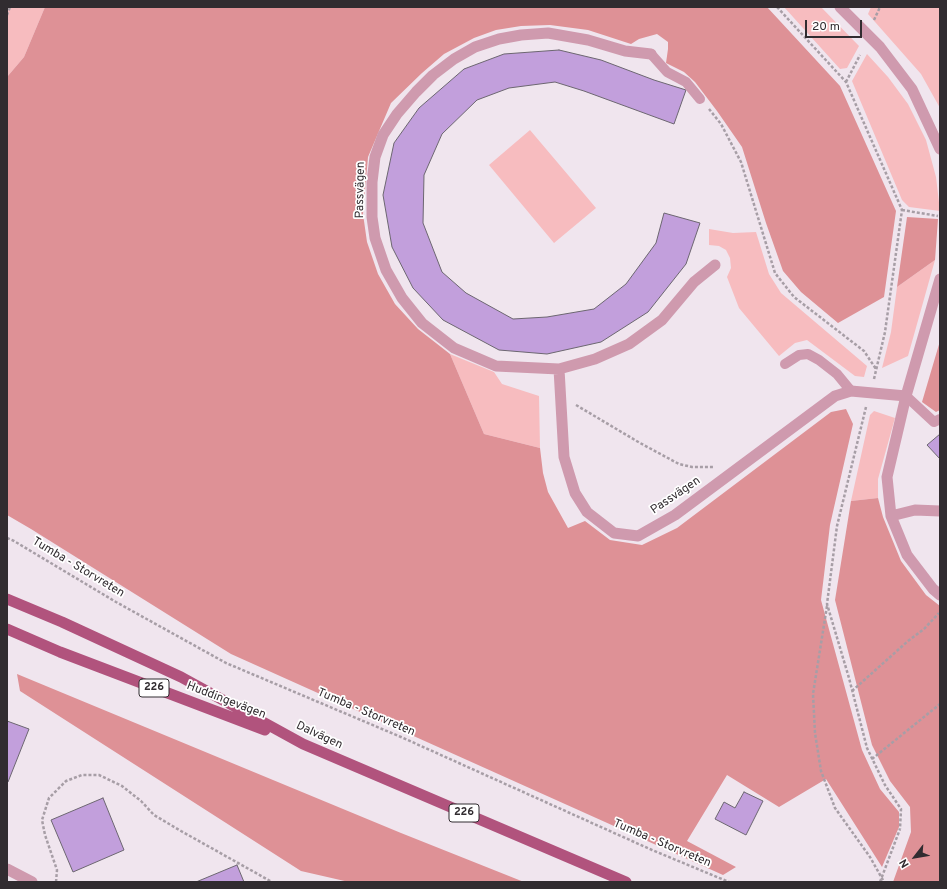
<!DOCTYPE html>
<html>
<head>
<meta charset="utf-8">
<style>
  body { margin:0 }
  #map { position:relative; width:947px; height:889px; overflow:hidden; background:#f0e5ee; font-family:Overpass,sans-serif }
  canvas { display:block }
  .frame { position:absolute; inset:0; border:8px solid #312c30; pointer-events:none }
  .north { position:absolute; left:895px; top:837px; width:40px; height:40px; -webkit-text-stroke:3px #fff; paint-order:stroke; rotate:239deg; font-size:11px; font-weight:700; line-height:16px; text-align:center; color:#312c30 }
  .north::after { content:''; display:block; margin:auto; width:14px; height:18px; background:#312c30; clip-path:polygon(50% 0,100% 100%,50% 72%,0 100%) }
  .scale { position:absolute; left:805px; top:20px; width:57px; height:18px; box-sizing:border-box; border:2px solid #312c30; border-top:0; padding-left:5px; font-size:12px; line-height:14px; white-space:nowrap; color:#312c30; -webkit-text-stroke:3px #fff; paint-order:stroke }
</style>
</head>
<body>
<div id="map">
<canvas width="947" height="889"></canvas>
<div class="frame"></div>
<div class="north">N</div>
<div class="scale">20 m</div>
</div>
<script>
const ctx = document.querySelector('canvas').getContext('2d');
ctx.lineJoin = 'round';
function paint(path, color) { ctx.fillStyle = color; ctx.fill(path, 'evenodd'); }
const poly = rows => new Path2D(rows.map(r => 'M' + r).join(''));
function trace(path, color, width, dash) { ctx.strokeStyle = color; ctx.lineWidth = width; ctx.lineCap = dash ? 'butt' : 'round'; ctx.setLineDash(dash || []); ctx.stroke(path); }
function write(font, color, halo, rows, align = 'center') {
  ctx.font = font + ' Overpass,sans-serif'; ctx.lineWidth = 3.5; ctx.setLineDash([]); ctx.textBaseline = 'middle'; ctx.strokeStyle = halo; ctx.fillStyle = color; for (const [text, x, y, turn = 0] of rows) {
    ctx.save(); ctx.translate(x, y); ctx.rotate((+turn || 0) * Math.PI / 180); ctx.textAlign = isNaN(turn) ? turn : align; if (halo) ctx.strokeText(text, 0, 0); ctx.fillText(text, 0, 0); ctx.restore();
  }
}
const green = poly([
  [7,7,45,7,24,57,7,77],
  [784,7,821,7,859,46,847,68,840,69],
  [871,7,940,7,940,108,921,74,868,14],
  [867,54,888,77,908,104,926,140,936,177,940,211,909,207,902,200,852,81],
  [530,130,596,208,554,243,489,165],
  [709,229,733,233,756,232,769,274,781,293,867,366,864,377,855,376,807,340,795,343,779,356,739,308,727,277,731,268,730,258,726,250,719,246,709,245],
  [935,260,908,356,882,368,891,332,897,287],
  [450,354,494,372,502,384,539,396,540,448,484,434],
  [874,411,895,418,878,479,878,498,851,501,870,415]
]);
const forest = poly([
  [45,7,767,7,840,86,896,211,884,297,838,323,801,292,783,271,766,223,742,147,717,111,695,82,684,72,666,63,668,49,668,42,657,34,639,39,631,44,588,30,550,25,521,26,496,30,474,38,444,54,422,73,391,103,368,157,363,214,367,242,378,274,395,304,418,329,450,354,484,434,540,448,543,473,548,492,568,528,585,521,610,540,642,545,677,528,831,412,846,409,853,424,830,525,821,600,862,750,880,789,899,812,899,827,882,867,826,779,779,807,727,775,687,841,736,867,723,875,231,654,31,529,7,515,7,77,24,57],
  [907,217,938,219,935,260,897,287],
  [940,341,940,410,936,412,922,402],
  [878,498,883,517,901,561,926,595,940,606,940,882,893,882,911,832,910,807,890,781,872,745,835,600,851,501],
  [17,674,401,833,524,882,349,882,301,871,20,691]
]);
const building = poly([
  [559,50,601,60,654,80,686,90,674,124,584,91,555,82,509,88,477,100,442,134,424,175,423,223,442,272,466,293,513,319,547,317,594,309,626,284,656,243,664,213,700,223,686,264,648,312,601,342,547,354,499,350,443,320,413,288,392,247,383,195,394,143,419,108,464,69,504,54,559,50],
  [940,434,940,459,927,445,940,434],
  [7,721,29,729,8,782,7,782,7,721],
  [744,792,763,801,746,835,715,819,724,802,735,808,744,792],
  [103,798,124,850,73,872,51,820,103,798],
  [237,865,244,882,196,882,237,865]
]);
const path = poly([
  [777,7,846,82,902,210,885,332,874,379],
  [7,15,10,7],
  [874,20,880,7],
  [846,82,860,55],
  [709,109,721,124,741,162,775,273,794,297,864,351,876,369],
  [902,210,938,216],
  [576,405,640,443,679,464,692,467,713,467],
  [866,407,837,526,827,604,849,678,867,748,885,785,901,809,900,829],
  [7,538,14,541,116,602,226,663,401,737,652,850,729,882],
  [827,606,813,694,815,733,821,771,835,808,870,857,884,882],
  [852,691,908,641,924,629,939,613],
  [872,759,940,704],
  [56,882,57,870,45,835,42,820,49,798,66,781,82,775,99,775,122,786,141,801,154,815,181,831,272,882]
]);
const service = poly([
  [651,54,667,72,686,82,700,99],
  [785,364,799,355,808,354,819,360,837,374,851,391],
  [906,396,934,422,940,419]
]);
const minor = poly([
  [840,7,880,47,912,89,940,149],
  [651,54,625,51,588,40,548,33,521,35,499,39,475,47,454,59,433,75,416,92,397,114,383,135,375,157,372,182,372,217,375,238,386,270,402,298,422,323,454,348,496,366,559,369,595,359,629,344,662,320,694,282,715,265],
  [559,369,564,457,575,493,587,512,614,533,638,536,675,515,835,396,851,391,906,396,940,279],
  [906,396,887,477,891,516,907,555,933,589,940,595],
  [891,516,915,510,940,511],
  [7,869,32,882]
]);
const primary = poly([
  [7,599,62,622,181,677,303,744,626,882],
  [7,629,60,652,265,730]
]);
const pathBridge = poly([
  [880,882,900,829]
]);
const shields = [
  [154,688,30],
  [464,813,30]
];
const shieldNames = [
  ["226",154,688],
  ["226",464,813]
];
const streetNames = [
  ["Passvägen",361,190,-89],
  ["Passvägen",676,496,-34],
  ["Tumba - Storvreten",78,568,31],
  ["Huddingevägen",226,701,21],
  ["Tumba - Storvreten",366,713,23],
  ["Dalvägen",319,736,25],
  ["Tumba - Storvreten",662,844,23]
];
paint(green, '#f7bcbf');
paint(forest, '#de9196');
paint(building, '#c29fdc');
trace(building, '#6c6670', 1);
trace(path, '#a79ea6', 2.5, [3, 2]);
trace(service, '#cf9aae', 10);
trace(minor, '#cf9aae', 11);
trace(primary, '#b1537d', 11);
trace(pathBridge, '#a79ea6', 2.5, [3, 2]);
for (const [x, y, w] of shields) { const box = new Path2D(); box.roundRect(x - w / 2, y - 9, w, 18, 3); ctx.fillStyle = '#fff'; ctx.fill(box); trace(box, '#312c30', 1); }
write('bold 11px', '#312c30', null, shieldNames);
write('12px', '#312c30', '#fff', streetNames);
</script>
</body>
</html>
